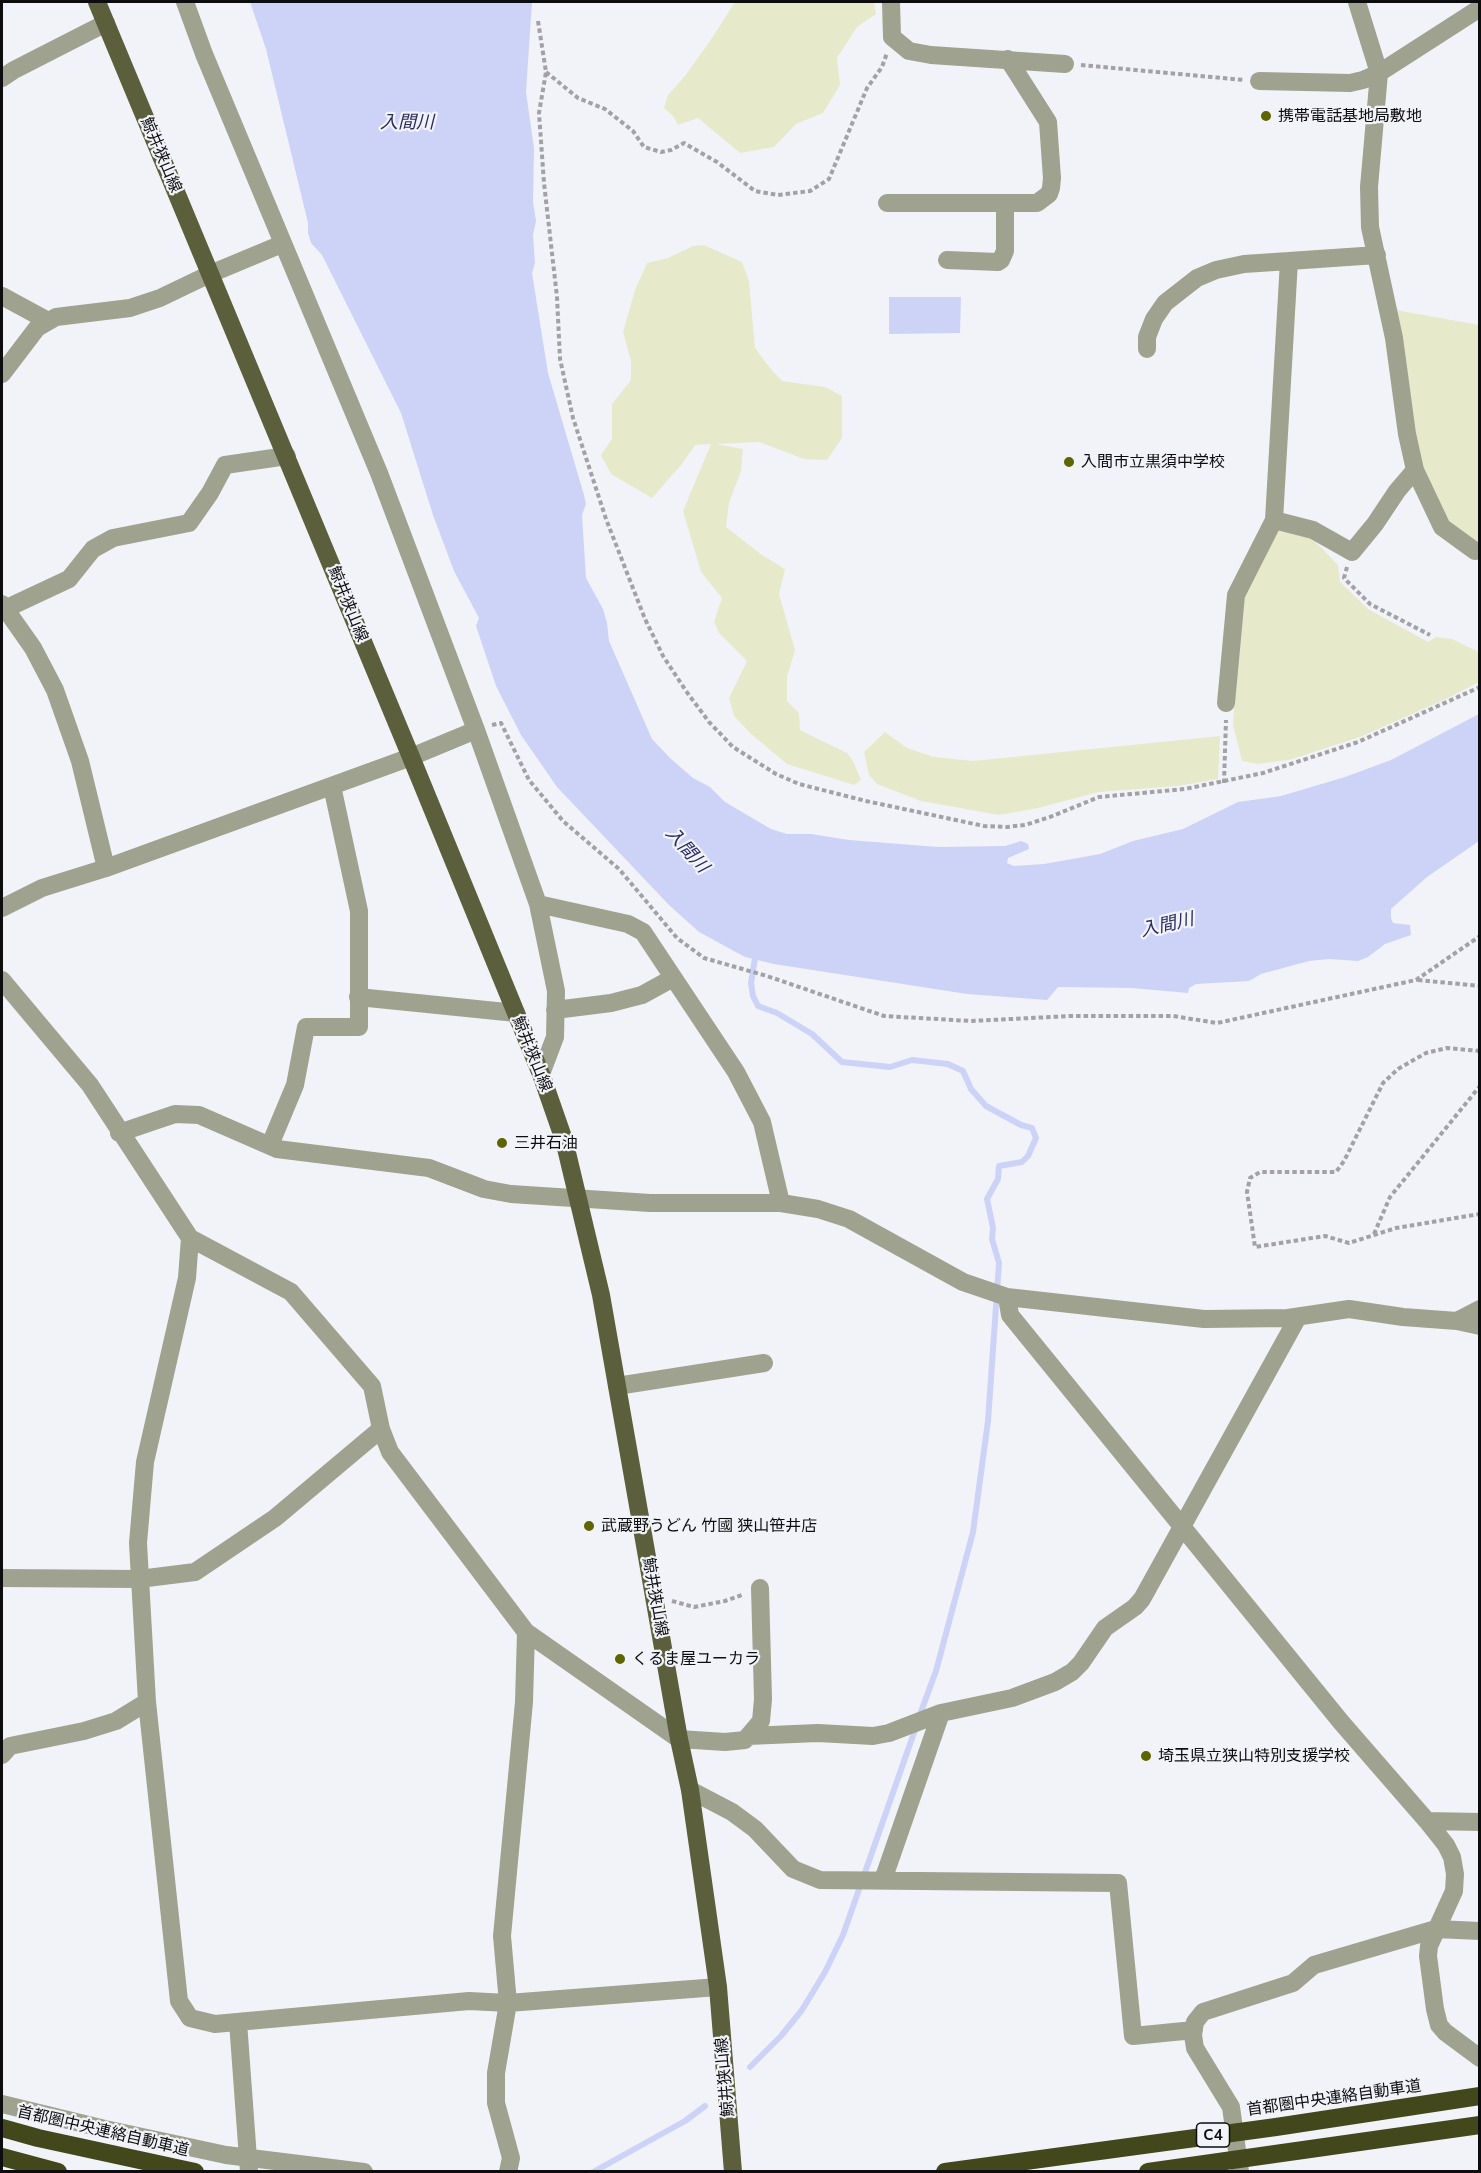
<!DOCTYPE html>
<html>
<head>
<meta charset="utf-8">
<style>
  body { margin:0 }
  #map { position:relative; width:1481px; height:2173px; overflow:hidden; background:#f2f3f9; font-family:Mulish,sans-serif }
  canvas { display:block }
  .frame { position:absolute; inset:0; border:3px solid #0d0d0f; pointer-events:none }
</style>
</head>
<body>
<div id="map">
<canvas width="1481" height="2173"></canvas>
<div class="frame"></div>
</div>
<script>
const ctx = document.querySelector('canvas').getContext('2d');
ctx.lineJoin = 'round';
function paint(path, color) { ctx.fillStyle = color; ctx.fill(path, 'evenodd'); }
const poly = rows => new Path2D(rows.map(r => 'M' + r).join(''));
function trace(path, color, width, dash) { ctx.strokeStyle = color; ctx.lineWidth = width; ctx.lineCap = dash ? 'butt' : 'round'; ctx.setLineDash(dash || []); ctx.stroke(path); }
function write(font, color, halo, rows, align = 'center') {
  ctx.font = font + ' Mulish,"Noto Sans JP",sans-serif'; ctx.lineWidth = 4.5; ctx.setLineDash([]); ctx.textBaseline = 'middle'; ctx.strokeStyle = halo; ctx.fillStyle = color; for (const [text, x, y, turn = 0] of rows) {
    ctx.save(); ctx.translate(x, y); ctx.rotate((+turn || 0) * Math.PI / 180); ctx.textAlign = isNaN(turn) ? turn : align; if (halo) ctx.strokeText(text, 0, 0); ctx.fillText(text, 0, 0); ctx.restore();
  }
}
const green = poly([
  [735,2,874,2,876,14,857,27,837,58,840,85,823,113,796,124,774,147,740,153,698,118,678,125,674,117,664,108,668,95,685,76,712,38],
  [704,245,742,262,749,281,755,348,770,368,782,381,825,387,842,396,842,438,827,460,804,459,759,442,716,444,743,449,741,471,729,503,726,527,762,555,785,569,779,594,795,650,787,677,787,701,799,713,800,730,847,753,853,761,861,780,854,785,787,764,750,733,734,716,729,698,747,661,719,633,714,622,722,598,701,572,683,511,711,444,695,445,682,464,652,498,611,474,601,455,612,439,612,404,631,380,631,361,623,332,635,290,647,263,668,258,693,246],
  [1396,310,1479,325,1479,549,1443,524,1419,463],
  [1277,528,1311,537,1338,565,1340,582,1368,609,1428,642,1436,637,1452,639,1479,652,1479,682,1448,698,1360,737,1289,760,1257,764,1242,761,1233,725,1241,597],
  [885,732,907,748,934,757,973,761,1220,736,1218,779,1178,786,1099,792,1038,808,999,815,921,801,877,784,869,775,864,752]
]);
const water = poly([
  [250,2,532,2,526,92,534,148,533,202,536,221,533,235,535,263,532,273,548,373,584,495,586,504,582,515,586,578,603,609,607,623,609,641,652,739,670,758,693,778,710,787,725,802,771,829,787,834,811,834,849,840,938,847,1005,846,1021,841,1028,844,1029,849,1008,858,1007,863,1014,866,1044,864,1100,854,1133,841,1183,829,1238,802,1281,796,1345,777,1391,760,1479,714,1479,841,1427,877,1391,909,1391,918,1393,923,1410,925,1411,935,1385,944,1368,957,1358,961,1329,959,1309,961,1261,974,1249,981,1196,984,1189,988,1188,993,1132,988,1058,987,1047,1000,967,994,774,964,745,957,699,932,669,905,557,787,521,735,496,686,476,626,479,618,454,571,433,515,401,413,322,255,311,243,308,233,308,223,266,49],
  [889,297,961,297,960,333,889,334]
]);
const stream = poly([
  [756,952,751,983,753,996,758,1006,777,1013,812,1034,842,1062,890,1067,912,1060,948,1064,963,1071,971,1089,986,1106,1021,1125,1032,1128,1036,1138,1028,1156,1022,1162,999,1166,998,1179,987,1199,993,1228,992,1239,999,1263,988,1421,973,1532,936,1671,919,1717],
  [750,2067,781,2036,802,2010,825,1972,843,1935,916,1727],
  [593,2172,685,2121,705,2106]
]);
const path = poly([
  [538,21,546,72,539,113,544,183,557,297,560,359,573,418,606,519,645,619,663,656,686,691,709,722,733,747,776,774,799,784,866,801,984,826,1007,827,1025,825,1050,817,1099,797,1185,789,1263,773,1358,742,1480,687],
  [1081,65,1244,80],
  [546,72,578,98,605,109,633,131,644,147,661,152,671,150,684,143,717,162,755,191,778,195,810,191,829,179,867,88,882,67,887,53],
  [1347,567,1344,578,1370,604,1430,635],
  [492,725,501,723,529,780,563,821,619,869,677,938,704,958,767,976,884,1016,971,1021,1071,1016,1173,1016,1217,1023,1416,980,1480,936],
  [1224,783,1226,720],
  [1418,980,1480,986],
  [1480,1051,1447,1048,1426,1053,1398,1069,1383,1083,1344,1161,1336,1172,1260,1172,1250,1178,1247,1192,1255,1247,1325,1236,1349,1243,1396,1228,1480,1214],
  [1374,1234,1390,1197,1480,1086],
  [672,1601,694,1607,725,1601,742,1595]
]);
const minor = poly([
  [185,2,204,54,379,473,476,730,538,904,556,991,555,1037,541,1074],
  [891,2,892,37,909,51,931,55,1065,64],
  [1357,2,1379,73,1369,187,1370,227,1394,338,1407,434,1415,470,1442,527,1475,551],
  [2,78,14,70,106,23],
  [1259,81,1350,83,1363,80,1379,73,1480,8],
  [887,203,1037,203,1049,194,1051,188,1052,178,1048,122,1008,59],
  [947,260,998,262,1001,260,1005,251,1005,203],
  [2,296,48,321],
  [1147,349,1147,337,1154,319,1165,303,1197,278,1216,270,1244,264,1289,261],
  [2,374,37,328,56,317,130,308,160,298,210,274,282,244],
  [1274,520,1313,530,1352,552,1375,524,1397,491,1415,470],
  [2,604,33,648,55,690,80,761,106,868,42,888,2,908],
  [5,609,69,579,93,549,113,538,189,523,210,493,225,465,287,456],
  [1226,703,1236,595,1274,520,1289,261,1377,255],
  [106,868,411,757,476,730],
  [538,904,628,924,643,932,736,1072,762,1122,781,1203],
  [2,980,90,1085,190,1238,187,1278,145,1462,138,1543,147,1702,179,2001,190,2018,215,2024,469,2001,508,2003,718,1987],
  [358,997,516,1013],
  [555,1010,611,1003,642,995,673,978],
  [119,1133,175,1114,199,1115,277,1149,429,1168,484,1189,511,1194,650,1203,781,1203,818,1209,849,1219,963,1282,1007,1297,1204,1319,1288,1318,1349,1309,1403,1317,1457,1321,1480,1326],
  [270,1145,295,1085,306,1027,359,1027,359,911,332,786],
  [190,1238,291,1292,372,1386,381,1429,390,1452,526,1632,679,1739,725,1742,745,1740,761,1721,763,1699,760,1588],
  [1007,1297,1010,1315,1341,1722,1427,1821,1446,1845,1452,1857,1455,1874,1454,1891,1429,1946,1428,1956,1435,2009,1439,2025,1445,2032,1480,2058],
  [1457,1321,1480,1309],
  [617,1386,764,1363],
  [2,1578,139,1579,195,1572,275,1518,381,1429],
  [748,1736,818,1733,873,1736,889,1733,941,1713,1012,1698,1055,1682,1072,1672,1081,1663,1105,1628,1135,1607,1142,1599,1298,1317],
  [2,1755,10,1746,84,1731,116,1721,147,1702],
  [690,1790,732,1812,755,1829,793,1869,820,1880,1118,1883,1133,2036,1194,2030],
  [1427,1821,1480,1822],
  [883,1880,941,1713],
  [238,2022,249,2172],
  [2,2104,105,2129,226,2155,364,2172],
  [508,2172,511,2158,496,2103,496,2073,508,2003,502,1936,524,1702,526,1632],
  [1240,2172,1231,2107,1195,2048,1193,2035,1195,2022,1203,2012,1293,1983,1314,1965,1436,1929,1480,1931]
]);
const major = poly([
  [97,2,411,757,541,1074,564,1140,601,1295,679,1739,690,1790,718,1987,733,2172]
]);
const highway = poly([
  [2,2128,38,2138,195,2172],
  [2,2157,58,2172]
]);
const highwayBridge = poly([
  [945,2172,1276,2127,1480,2096],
  [1148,2172,1480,2125]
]);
const markers = [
  [1266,116,6,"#5e6400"],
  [1069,462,6,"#5e6400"],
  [502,1143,6,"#5e6400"],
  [589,1526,6,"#5e6400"],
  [620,1659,6,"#5e6400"],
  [1146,1756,6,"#5e6400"]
];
const shields = [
  [1213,2135,33]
];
const shieldNames = [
  ["C4",1213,2135]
];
const poiNames = [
  ["携帯電話基地局敷地",1278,116],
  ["入間市立黒須中学校",1081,462],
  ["三井石油",514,1143],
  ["武蔵野うどん 竹國 狭山笹井店",601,1526],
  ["くるま屋ユーカラ",632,1659],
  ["埼玉県立狭山特別支援学校",1158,1756]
];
const streetNames = [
  ["鯨井狭山線",161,155,67],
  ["鯨井狭山線",348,604,68],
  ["鯨井狭山線",532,1054,68],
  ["鯨井狭山線",655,1597,80],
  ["鯨井狭山線",725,2077,-95],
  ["首都圏中央連絡自動車道",1334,2098,-8],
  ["首都圏中央連絡自動車道",103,2131,13]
];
const waterNames = [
  ["入間川",407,123],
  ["入間川",687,850,48],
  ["入間川",1167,925,-13]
];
paint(green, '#e6eacb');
paint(water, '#cdd3f7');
trace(stream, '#cdd3f7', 6);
trace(path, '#a1a1a6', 4, [4.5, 3]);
trace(minor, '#9fa28e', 18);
trace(major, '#5b5f3b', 18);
trace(highway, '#43471c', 18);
trace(highwayBridge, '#43471c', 18);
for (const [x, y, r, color] of markers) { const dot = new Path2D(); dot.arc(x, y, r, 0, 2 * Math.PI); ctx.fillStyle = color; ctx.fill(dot); trace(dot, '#f2f3f9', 2); }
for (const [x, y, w] of shields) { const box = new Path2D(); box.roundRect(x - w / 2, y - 12, w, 24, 4.5); ctx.fillStyle = '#f2f3f9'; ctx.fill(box); trace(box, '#0d0d0f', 1.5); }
write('bold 15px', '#0d0d0f', null, shieldNames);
write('16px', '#0d0d0f', '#f2f3f9', poiNames, 'left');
write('16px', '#0d0d0f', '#f2f3f9', streetNames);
write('italic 18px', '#282a60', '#f2f3f9', waterNames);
</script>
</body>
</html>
